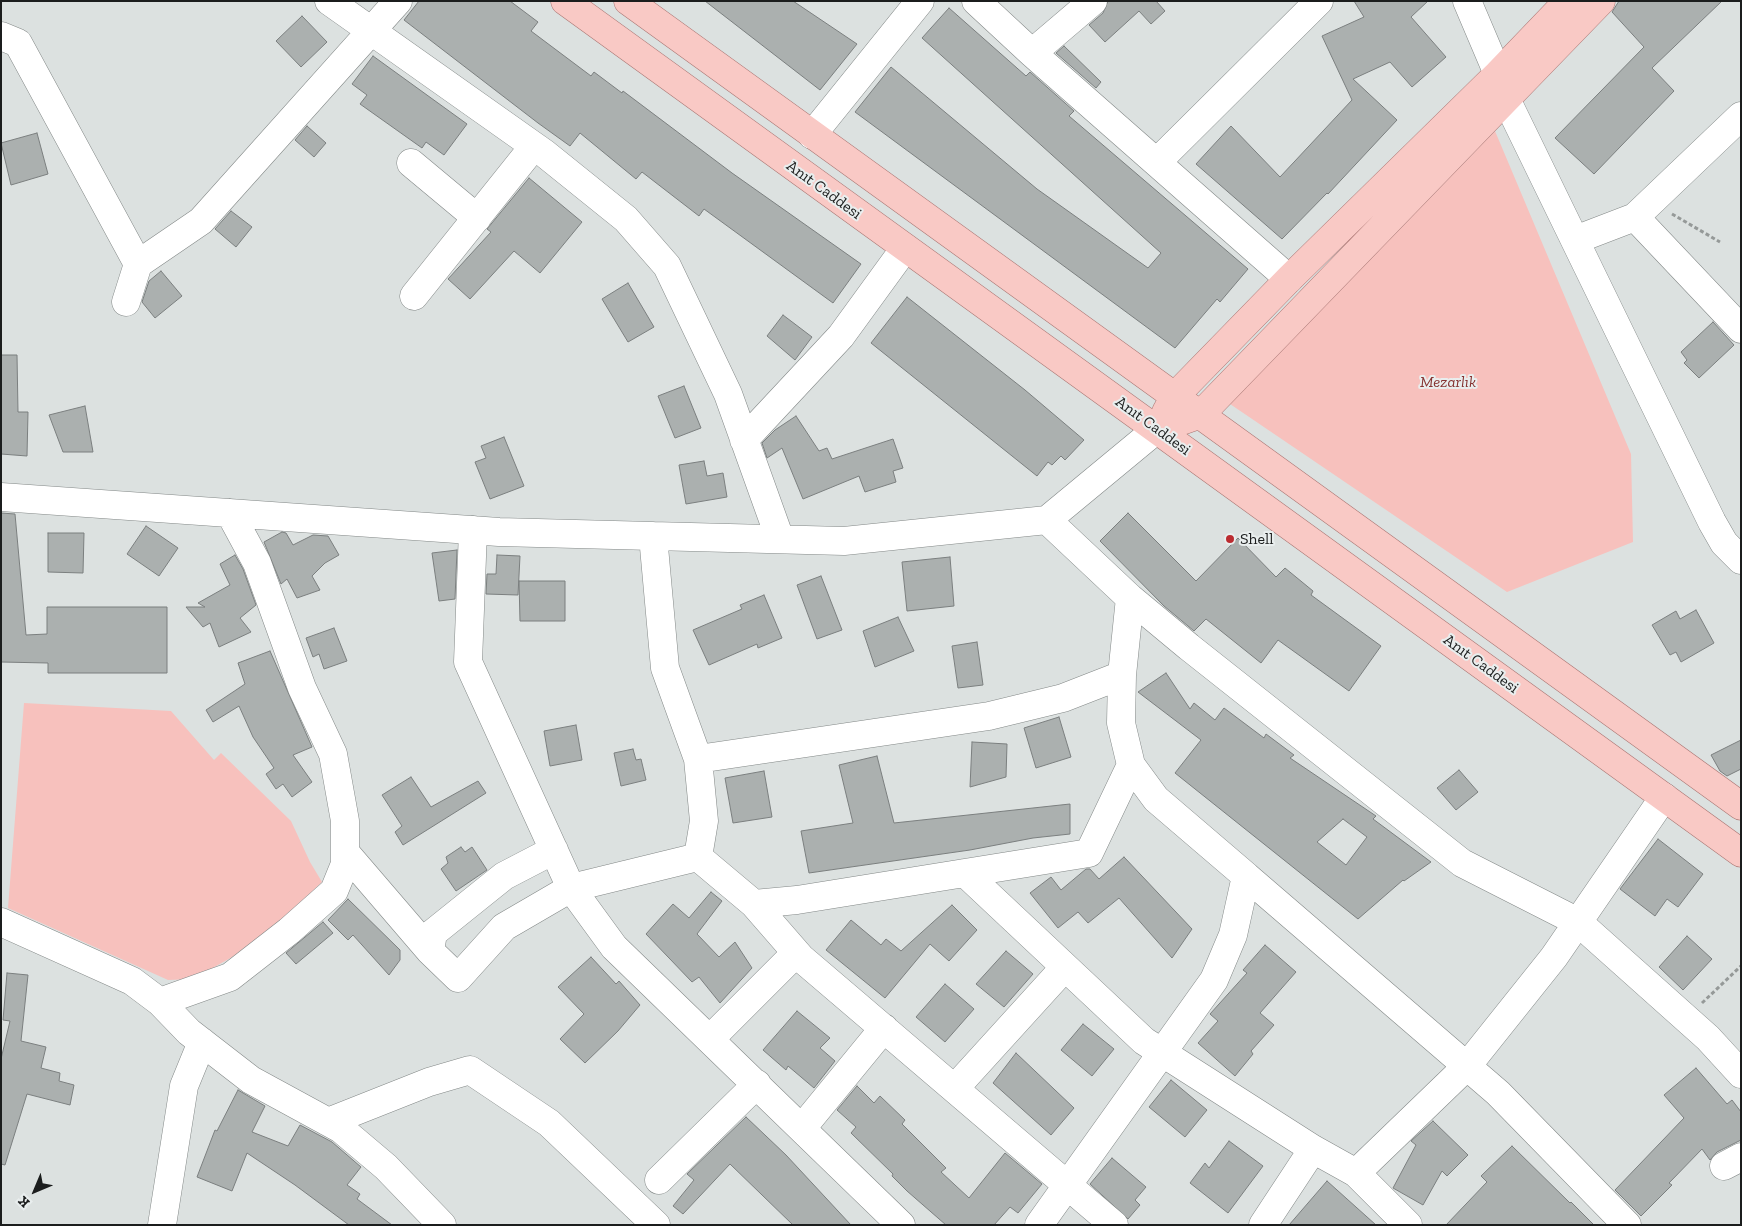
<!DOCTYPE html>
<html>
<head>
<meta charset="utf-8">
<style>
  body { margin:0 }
  #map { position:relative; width:1742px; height:1226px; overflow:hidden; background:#dce1e0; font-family:"Zilla Slab",serif }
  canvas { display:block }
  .frame { position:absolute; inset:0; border:2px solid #1b1d1d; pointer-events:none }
  .north { position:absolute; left:10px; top:1166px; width:50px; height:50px; -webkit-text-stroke:4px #e9eeee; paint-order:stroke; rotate:225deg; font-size:14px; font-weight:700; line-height:20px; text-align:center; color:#1b1d1d }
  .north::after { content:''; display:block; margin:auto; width:18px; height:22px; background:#1b1d1d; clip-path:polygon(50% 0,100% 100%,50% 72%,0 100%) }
</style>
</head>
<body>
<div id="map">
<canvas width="1742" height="1226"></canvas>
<div class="frame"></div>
<div class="north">K</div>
</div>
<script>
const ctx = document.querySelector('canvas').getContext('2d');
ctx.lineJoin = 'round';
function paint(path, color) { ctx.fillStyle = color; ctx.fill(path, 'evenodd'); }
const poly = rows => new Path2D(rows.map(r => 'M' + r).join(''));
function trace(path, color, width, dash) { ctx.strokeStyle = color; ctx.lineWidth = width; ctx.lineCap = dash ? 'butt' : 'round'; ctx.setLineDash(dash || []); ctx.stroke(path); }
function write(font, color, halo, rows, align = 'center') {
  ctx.font = font + ' "Zilla Slab",serif'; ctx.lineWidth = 4; ctx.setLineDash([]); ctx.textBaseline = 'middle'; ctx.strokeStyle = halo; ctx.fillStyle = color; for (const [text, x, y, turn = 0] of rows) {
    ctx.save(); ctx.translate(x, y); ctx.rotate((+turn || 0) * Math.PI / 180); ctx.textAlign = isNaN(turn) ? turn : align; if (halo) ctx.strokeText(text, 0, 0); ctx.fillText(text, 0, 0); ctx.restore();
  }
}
const green = poly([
  [1495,131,1631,454,1633,542,1507,592,1230,404],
  [24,703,171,711,214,760,221,753,291,821,310,862,322,882,259,942,193,979,168,980,8,908]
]);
const building = poly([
  [419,1,510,1,538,22,531,31,591,76,594,72,622,93,623,91,732,173,861,264,833,303,704,209,699,216,642,172,636,179,580,133,570,146,538,123,404,20,419,1],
  [705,1,793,1,857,44,820,90,705,1],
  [1108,1,1156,1,1165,11,1151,24,1139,11,1105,42,1089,25,1103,13,1108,1],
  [1354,1,1428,1,1411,17,1446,57,1412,87,1390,62,1353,79,1397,120,1328,194,1327,193,1282,239,1196,164,1231,126,1280,177,1352,100,1322,36,1364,17,1354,1],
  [1619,1,1722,1,1652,68,1674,91,1594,174,1555,138,1644,47,1612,12,1619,1],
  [949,8,1026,76,1030,72,1074,111,1069,116,1248,269,1220,302,1217,299,1175,348,855,112,891,67,1037,189,1148,268,1161,253,922,38,949,8],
  [302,16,327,42,301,67,276,41,302,16],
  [1064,46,1101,82,1096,88,1056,53,1064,46],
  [373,56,467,124,444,155,426,142,422,148,360,104,367,95,352,84,373,56],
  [307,126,326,143,314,157,295,140,307,126],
  [37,133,48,174,11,185,1,143,37,133],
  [529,178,582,222,540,273,514,251,470,299,448,279,491,232,487,229,529,178],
  [231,211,252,227,236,247,215,229,231,211],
  [161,271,182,296,155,318,142,302,149,281,161,271],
  [628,283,654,327,628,342,602,299,628,283],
  [907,297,1025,390,1084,440,1065,460,1061,456,1052,465,1048,462,1037,476,871,343,907,297],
  [783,315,812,337,795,360,767,336,783,315],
  [1713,322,1734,345,1699,378,1684,363,1687,360,1681,352,1713,322],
  [1,355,17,355,18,412,28,412,27,456,1,454,1,355],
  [684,386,701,428,675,438,658,396,684,386],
  [85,406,93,452,63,452,49,415,85,406],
  [796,416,819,451,827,448,832,459,893,439,903,468,893,471,896,482,865,492,859,476,803,499,782,448,767,458,762,443,775,430,796,416],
  [504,437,524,486,490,499,475,462,486,458,481,446,504,437],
  [704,461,707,476,723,473,727,497,686,504,679,465,704,461],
  [1,513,15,514,26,635,47,634,47,607,167,607,167,673,48,673,48,663,1,662,1,513],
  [1128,513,1196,581,1238,538,1276,577,1285,568,1313,591,1311,595,1381,646,1349,691,1278,640,1261,663,1206,619,1194,631,1164,606,1100,541,1128,513],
  [146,526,178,548,159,576,127,554,146,526],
  [282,532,286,533,293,545,313,535,328,536,339,555,325,563,312,576,320,590,297,598,287,579,281,584,264,542,282,532],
  [48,533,84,533,83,573,48,572,48,533],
  [457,550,455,599,439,601,432,553,457,550],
  [235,555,243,569,256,605,240,618,251,632,219,647,210,623,203,627,186,607,205,607,198,603,230,585,220,564,235,555],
  [497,555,520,556,518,595,486,594,487,574,496,574,497,555],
  [950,557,954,606,907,611,902,562,950,557],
  [821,576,842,630,817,639,797,585,821,576],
  [519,581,565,581,565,621,520,621,519,581],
  [764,595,782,638,758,648,757,644,709,665,693,630,742,609,740,605,764,595],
  [1696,610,1714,643,1681,662,1676,652,1670,655,1652,625,1676,611,1680,619,1696,610],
  [898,617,914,651,875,667,863,631,898,617],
  [334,628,347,661,324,669,319,654,313,657,306,638,334,628],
  [977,642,983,685,958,688,952,646,977,642],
  [270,651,312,747,293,755,312,782,292,797,283,784,276,789,266,774,274,768,253,737,239,706,213,722,206,710,245,684,238,663,270,651],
  [1166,673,1190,709,1194,703,1215,720,1224,708,1264,738,1266,734,1294,755,1290,758,1376,816,1373,819,1431,862,1404,881,1403,880,1358,919,1175,773,1201,740,1138,692,1166,673],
  [1343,819,1367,837,1346,865,1317,842,1343,819],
  [1059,717,1071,757,1036,768,1024,728,1059,717],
  [576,725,582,760,550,766,544,731,576,725],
  [1741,740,1741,769,1727,776,1720,771,1711,755,1741,740],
  [972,742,1007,744,1006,777,970,787,972,742],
  [633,749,636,760,641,759,646,780,621,786,614,753,633,749],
  [877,756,894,823,1070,804,1070,834,1033,838,970,850,809,873,801,831,853,823,839,765,877,756],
  [1459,770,1478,792,1456,810,1437,788,1459,770],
  [764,771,772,817,733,823,725,778,764,771],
  [411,777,431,807,478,781,486,793,403,845,395,832,402,826,382,795,411,777],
  [1658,839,1703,874,1678,907,1667,899,1655,916,1620,889,1658,839],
  [461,847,465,852,472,847,487,870,456,891,441,869,448,863,446,857,461,847],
  [1124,857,1192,929,1172,958,1119,898,1088,923,1078,912,1058,928,1030,893,1051,877,1061,890,1086,869,1090,869,1099,879,1124,857],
  [711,892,722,901,697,934,719,957,735,942,752,968,720,1003,699,977,692,982,646,934,673,904,689,918,711,892],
  [348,899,400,950,400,960,389,975,353,935,348,940,328,920,348,899],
  [952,905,977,930,949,961,930,944,885,998,826,950,851,920,881,945,886,939,901,951,952,905],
  [323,922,333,933,296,964,286,953,323,922],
  [1687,936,1712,959,1683,990,1659,967,1687,936],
  [1265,945,1296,972,1260,1013,1274,1025,1251,1051,1253,1054,1235,1076,1198,1043,1218,1021,1210,1014,1247,973,1243,970,1265,945],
  [1006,951,1033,974,1004,1007,976,984,1006,951],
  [591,957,616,984,619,981,640,1005,618,1031,585,1063,560,1039,584,1014,558,987,591,957],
  [7,973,28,975,21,1041,46,1047,41,1068,60,1073,59,1081,74,1085,70,1105,27,1094,5,1165,1,1164,1,1059,10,1021,3,1020,7,973],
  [945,984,974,1009,945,1042,916,1017,945,984],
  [797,1011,830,1038,820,1048,835,1061,814,1088,788,1066,786,1070,763,1050,797,1011],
  [1083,1024,1114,1049,1092,1076,1061,1050,1083,1024],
  [1016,1053,1074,1108,1051,1135,993,1083,1016,1053],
  [1696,1068,1727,1104,1732,1100,1741,1112,1741,1140,1717,1152,1710,1160,1702,1149,1669,1183,1672,1185,1641,1216,1615,1190,1684,1118,1664,1095,1696,1068],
  [1171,1080,1207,1110,1185,1137,1149,1107,1171,1080],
  [857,1086,874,1103,880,1096,905,1120,902,1124,946,1168,941,1172,969,1198,1005,1153,1042,1184,1018,1213,1010,1207,994,1225,946,1225,907,1191,892,1176,893,1174,851,1133,856,1127,837,1110,857,1086],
  [238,1090,265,1106,252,1132,288,1146,300,1125,332,1142,361,1167,347,1185,360,1194,357,1199,392,1225,349,1225,295,1185,247,1153,232,1191,197,1177,215,1130,217,1131,238,1090],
  [746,1117,786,1155,851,1225,793,1225,730,1164,683,1214,673,1206,694,1180,687,1174,746,1117],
  [1433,1121,1468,1155,1447,1176,1442,1171,1423,1205,1393,1188,1416,1145,1411,1141,1433,1121],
  [1229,1141,1263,1166,1228,1213,1190,1183,1205,1163,1209,1168,1229,1141],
  [1512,1146,1570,1203,1571,1202,1594,1225,1446,1225,1487,1182,1481,1176,1512,1146],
  [1112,1158,1146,1187,1135,1200,1140,1205,1128,1219,1090,1184,1112,1158],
  [1327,1181,1376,1225,1289,1225,1327,1181]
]);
const path = poly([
  [1672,214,1720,242],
  [1702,1003,1741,966]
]);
const minor = poly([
  [329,1,544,153,626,219,667,266,728,394,780,539],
  [976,1,1032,53,1289,279],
  [1467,1,1498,74],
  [1,36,18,43,138,264,201,221,398,1],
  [1032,53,1093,1],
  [1507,101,1712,522,1724,543,1741,560],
  [812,135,920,1],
  [1157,162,1319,1],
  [411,163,477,218],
  [1635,217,1741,329],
  [1575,240,1635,217,1741,116],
  [414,296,534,146],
  [126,302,138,264],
  [744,440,841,336,905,248],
  [1,497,499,532,844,541,1047,520,1157,429],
  [473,530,468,662,571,888,614,947,901,1225],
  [653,536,665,668,698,759,704,821,698,857],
  [1130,598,1189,647,1462,863,1578,922,1708,1038,1741,1074],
  [698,759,989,716,1063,698,1122,675],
  [554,850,504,876,433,933,430,951,458,978,504,927,571,888,698,857,754,904,801,958,1114,1225],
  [345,852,430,951],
  [965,873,1144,1041,1313,1149,1356,1173,1408,1225],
  [1246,876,1498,1093,1627,1225],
  [754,904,797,900,1089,853,1131,765],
  [1,922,132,981,160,1002,189,1032,251,1080,341,1129,386,1167,442,1225],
  [160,1002,230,977,289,931,334,891,345,864,345,821,333,754,302,688,257,563,230,513],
  [710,1039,796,953],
  [955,1088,1065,967],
  [328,1122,429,1082,470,1070,549,1123,656,1225],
  [802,1128,884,1028],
  [1724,1166,1741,1157],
  [1356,1173,1467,1066,1554,957,1664,797],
  [659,1180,757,1084],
  [162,1225,184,1086,202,1042],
  [1039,1225,1214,980,1233,935,1246,876,1156,799,1131,765,1121,723,1122,675,1130,598,1047,520],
  [1263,1225,1313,1149]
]);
const major = poly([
  [565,1,1741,853],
  [628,1,1741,806],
  [1166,412,1175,396,1289,279,1498,74,1568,1],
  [1184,420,1201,414,1601,1]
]);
const markers = [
  [1230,539,5,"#bb2b30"]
];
const streetNames = [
  ["Anıt Caddesi",824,190,36],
  ["Anıt Caddesi",1153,426,36],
  ["Anıt Caddesi",1481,664,36]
];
const parkNames = [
  ["Mezarlık",1448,382]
];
const poiNames = [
  ["Shell",1240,539]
];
paint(green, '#f7c1bd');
paint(building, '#abb0af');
trace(building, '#7b7f7f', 1);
trace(minor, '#838887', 29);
trace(major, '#a97572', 29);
trace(path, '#959998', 3, [4, 2.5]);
trace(minor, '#fff', 28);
trace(major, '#f9c9c5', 28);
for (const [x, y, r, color] of markers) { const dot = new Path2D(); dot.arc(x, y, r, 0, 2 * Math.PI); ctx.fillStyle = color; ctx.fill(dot); trace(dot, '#e9eeee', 2); }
write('16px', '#1b1d1d', '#e9eeee', streetNames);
write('italic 16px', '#863432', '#e9eeee', parkNames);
write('16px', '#1b1d1d', '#e9eeee', poiNames, 'left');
</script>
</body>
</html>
